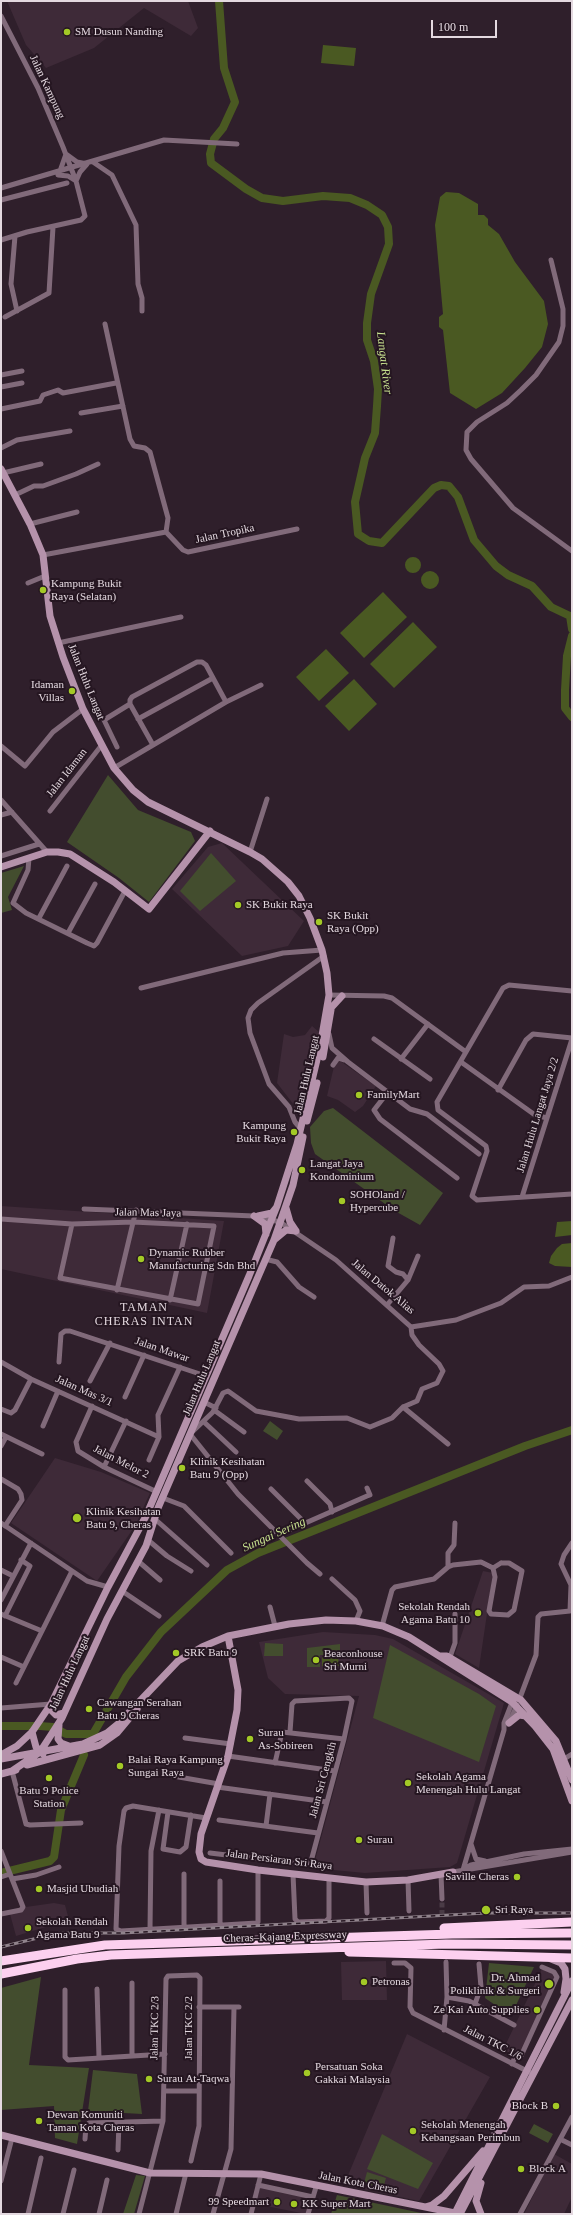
<!DOCTYPE html>
<html>
<head>
<meta charset="utf-8">
<style>
  body { margin:0 }
  #map { position:relative; width:573px; height:2215px; overflow:hidden; background:#2f1f2b; font-family:Georgia,serif }
  canvas { display:block }
  .frame { position:absolute; inset:0; border:2px solid #e4d9e0; pointer-events:none }
  .scale { position:absolute; left:431px; top:20px; width:66px; height:18px; box-sizing:border-box; border:2px solid #e4d9e0; border-top:0; padding-left:5px; font-size:12px; line-height:14px; white-space:nowrap; color:#e4d9e0; -webkit-text-stroke:3px #251621; paint-order:stroke }
</style>
</head>
<body>
<div id="map">
<canvas width="573" height="2215"></canvas>
<div class="frame"></div>
<div class="scale">100 m</div>
</div>
<script>
const ctx = document.querySelector('canvas').getContext('2d');
ctx.lineJoin = 'round';
function paint(path, color) { ctx.fillStyle = color; ctx.fill(path, 'evenodd'); }
const poly = rows => new Path2D(rows.map(r => 'M' + r).join(''));
function trace(path, color, width, dash) { ctx.strokeStyle = color; ctx.lineWidth = width; ctx.lineCap = dash ? 'butt' : 'round'; ctx.setLineDash(dash || []); ctx.stroke(path); }
function write(font, color, halo, rows, align = 'center') {
  ctx.font = font + ' Georgia,serif'; ctx.lineWidth = 4; ctx.setLineDash([]); ctx.textBaseline = 'middle'; ctx.strokeStyle = halo; ctx.fillStyle = color; for (const [text, x, y, turn = 0] of rows) {
    ctx.save(); ctx.translate(x, y); ctx.rotate((+turn || 0) * Math.PI / 180); ctx.textAlign = isNaN(turn) ? turn : align; if (halo) ctx.strokeText(text, 0, 0); ctx.fillText(text, 0, 0); ctx.restore();
  }
}
const built = poly([
  [7,1,188,1,198,28,191,36,144,8,94,48,46,68,26,45],
  [222,843,304,921,288,946,242,956,172,889,208,847],
  [312,1026,319,1032,301,1111,294,1110,294,1105,277,1083,284,1034,293,1037,305,1035],
  [336,1058,376,1086,363,1106,355,1112,338,1100,327,1096],
  [1,1206,224,1221,207,1313,1,1269],
  [55,1458,101,1472,150,1493,135,1526,97,1581,11,1523],
  [483,1571,493,1573,479,1668,455,1654],
  [323,1632,375,1635,393,1639,504,1703,457,1863,450,1867,365,1873,313,1868,359,1696,285,1694,268,1678,259,1642],
  [54,1903,65,1905,69,1920,16,1936,10,1914,23,1910,26,1907],
  [386,1961,387,2000,342,2000,341,1962],
  [542,1969,554,1974,555,1977,520,2055,517,2056,503,2050],
  [407,2034,490,2077,419,2201,344,2185],
  [554,2154,572,2164,572,2197,564,2214,524,2214],
  [260,2187,310,2198,306,2214,256,2204]
]);
const green = poly([
  [108,775,138,810,191,832,195,841,149,902,119,878,67,842],
  [211,853,236,881,200,911,180,891],
  [24,866,8,897,12,910,1,913,1,873],
  [333,1108,443,1193,420,1225,395,1211,315,1154,311,1143,310,1127,324,1111],
  [270,1421,283,1431,277,1440,263,1431],
  [265,1643,283,1644,283,1656,264,1656],
  [340,1644,340,1655,320,1655,320,1667,307,1667,307,1648],
  [390,1645,479,1694,496,1706,479,1762,373,1718],
  [489,1963,534,1967,511,2016,485,1998],
  [41,1977,29,2065,89,2068,77,2144,55,2138,54,2106,1,2110,1,1988],
  [93,2070,137,2074,142,2114,88,2111],
  [534,2124,553,2134,548,2143,529,2133],
  [382,2134,433,2163,418,2189,367,2169],
  [367,2172,386,2178,383,2189,364,2183],
  [136,2175,145,2176,134,2214,123,2214],
  [337,2195,426,2214,331,2214]
]);
const water = poly([
  [323,45,356,48,354,66,321,63],
  [446,192,459,193,478,204,478,215,484,215,488,219,488,225,499,234,515,262,544,301,548,324,542,347,525,368,502,393,476,409,450,393,443,330,439,327,439,317,443,314,435,225,440,197],
  '405 565a8 8 0 1 1 16 0a8 8 0 1 1-16 0Z',
  '421 580a9 9 0 1 1 18 0a9 9 0 1 1-18 0Z',
  [383,592,407,617,364,658,340,633],
  [413,622,437,647,394,688,370,664],
  [326,649,349,673,319,701,296,677],
  [354,679,377,704,349,731,325,706],
  [572,1221,572,1235,555,1237,557,1222],
  [572,1243,572,1267,555,1266,549,1263,551,1256,557,1248,562,1244],
  [338,1656,339,1666,322,1666,322,1657]
]);
const river = poly([
  [219,1,224,68,235,102,223,128,214,139,210,154,211,163,246,189,262,198,283,201,323,196,350,198,367,205,382,215,388,227,389,244,371,294,367,323,367,340,374,361,378,389,377,406,375,433,365,458,355,502,358,534,369,541,382,543,434,488,441,485,449,486,458,497,474,540,496,566,508,575,532,586,551,607,570,616,572,629],
  [572,636,567,656,565,690,565,708,572,717],
  [1,1726,40,1726,53,1727,66,1734,93,1734,126,1677,161,1632,227,1570,258,1553,525,1446,572,1430],
  [1,1873,50,1861,54,1857,61,1810,84,1755]
]);
const streetTunnel = poly([
  [442,1915,442,1899]
]);
const street = poly([
  [1,16,38,88,63,147,76,181,85,216,81,220,27,232,1,240],
  [93,162,112,175,136,225,138,284,142,298,142,311],
  [58,175,68,176,76,181,80,172,87,164,77,162,66,154,60,171],
  [1,188,164,140,237,144],
  [1,200,67,183],
  [15,236,11,284,17,311],
  [551,260,563,309,563,326,559,342,536,375,521,390,507,403,477,422,467,432,466,450,471,459,513,508,572,551],
  [5,317,49,293,53,227],
  [105,324,130,439,134,446,145,448,150,452,168,518,166,532],
  [1,375,22,371],
  [1,387,22,383],
  [1,409,40,401,43,395,58,390,63,393,116,383],
  [81,413,123,406],
  [1,448,17,440,70,431],
  [3,473,41,464],
  [15,495,34,486,43,486,76,474,98,464],
  [30,524,77,512],
  [166,532,183,550,188,552,297,529],
  [43,555,166,532],
  [28,583,45,576],
  [58,643,181,617],
  [138,719,213,678],
  [153,745,130,704,130,700,132,697,197,662,202,662,206,665,226,702],
  [1,746,25,766,53,732,83,709],
  [117,747,104,720,130,704],
  [114,768,226,702,261,685],
  [1,800,47,852],
  [50,811,101,746],
  [1,815,12,812],
  [250,852,267,799],
  [1,856,39,844],
  [29,858,28,870,13,903,26,913,87,943,94,946,97,943,125,891],
  [39,918,67,866],
  [68,933,95,884],
  [141,988,283,953,322,950],
  [572,991,509,985,503,988,437,1102,438,1110,486,1146,487,1151,472,1196,477,1200,572,1194],
  [329,995,384,996,392,998,466,1052],
  [329,1034,332,1048,348,1062,410,1109,427,1114,479,1154],
  [374,1039,430,1079],
  [401,1059,428,1024],
  [461,1062,535,1115,547,1118],
  [333,1065,338,1058,344,1060],
  [498,1090,526,1040,533,1034,572,1038],
  [388,1092,374,1110,380,1119,457,1178],
  [301,1129,295,1122,289,1107,269,1084,250,1033,248,1018,251,1010,258,1003,324,956],
  [522,1197,572,1039],
  [84,1209,254,1216,280,1222,336,1260,411,1327,456,1320,501,1303,524,1287,549,1286,572,1277],
  [1,1219,72,1224,133,1222,214,1226,198,1304,60,1278,72,1224],
  [393,1238,388,1266,396,1272,403,1274,408,1280],
  [265,1259,277,1262,299,1287,314,1297],
  [117,1290,136,1210],
  [170,1300,187,1224],
  [387,1305,408,1280,418,1256],
  [1,1362,31,1379,159,1437],
  [59,1362,61,1334,65,1331,70,1331,206,1376],
  [90,1381,110,1343],
  [125,1397,144,1355],
  [204,1402,216,1408],
  [92,1406,76,1442,78,1451,104,1467,155,1491],
  [403,1407,448,1444],
  [1,1409,11,1413,15,1410,31,1379],
  [214,1410,244,1432],
  [204,1422,236,1452],
  [43,1426,58,1391],
  [1,1434,42,1454],
  [1,1446,6,1437],
  [149,1460,159,1437,158,1415,180,1367],
  [104,1467,126,1421],
  [1,1479,18,1489,21,1494,22,1500,5,1526],
  [307,1481,330,1504,332,1512],
  [271,1489,305,1523],
  [163,1498,184,1506,231,1553],
  [156,1520,207,1565],
  [1,1523,87,1581,108,1587],
  [278,1535,367,1496,370,1495,367,1488],
  [148,1540,167,1556,191,1571],
  [138,1561,160,1580],
  [501,1563,509,1563,522,1571,514,1610,508,1615,491,1614,489,1611,495,1577,493,1568,501,1563],
  [448,1567,448,1553,454,1545,455,1523],
  [1,1570,13,1576],
  [320,1574,307,1563,238,1494,190,1434,213,1412,223,1393,228,1391,256,1411,299,1419,347,1418,370,1427,392,1418,403,1407,417,1401,422,1389,437,1383,443,1371,439,1364,419,1345,412,1335,411,1327],
  [332,1579,355,1600,360,1611,356,1621],
  [122,1591,159,1616],
  [1,1600,31,1543],
  [270,1607,275,1626],
  [1,1614,42,1631],
  [5,1616,30,1566,21,1560],
  [382,1626,392,1590,395,1587,434,1579,448,1567,453,1565,481,1562,493,1568],
  [1,1657,24,1667],
  [450,1657,455,1643,455,1614],
  [16,1683,72,1571],
  [521,1695,536,1655,538,1617,541,1614,570,1611,571,1585,561,1564,564,1555,572,1543],
  [1,1708,51,1704],
  [510,1721,517,1705],
  [185,1738,231,1744],
  [228,1756,335,1771],
  [564,1759,572,1754],
  [275,1763,282,1732,344,1739],
  [12,1771,26,1824,30,1825,81,1823],
  [166,1771,173,1776,219,1784],
  [217,1787,327,1802],
  [168,1812,163,1849,180,1852,186,1847,191,1815],
  [206,1818,133,1806,126,1808,124,1811,119,1846,116,1929,121,1931,257,1923,258,1922,258,1870],
  [219,1820,318,1833],
  [266,1826,270,1794],
  [471,1844,476,1859,485,1861],
  [1,1851,23,1907,21,1910,1,1914],
  [210,1853,310,1865,344,1739,352,1701,349,1698,295,1701,292,1704,290,1732],
  [464,1869,471,1865,524,1854,572,1849],
  [463,1870,504,1730,504,1723,513,1700],
  [453,1872,572,1852],
  [293,1874,295,1919,298,1922,326,1921,329,1918,329,1878],
  [441,1874,442,1899],
  [1,1877,10,1874],
  [12,1879,36,1875,59,1867],
  [408,1880,409,1911],
  [220,1881,220,1925],
  [366,1882,367,1913],
  [184,1927,184,1874],
  [150,1929,151,1851,159,1810],
  [394,1963,405,1963,411,1968,410,2007,413,2013,529,2072],
  [97,1989,99,2058],
  [65,1990,65,2057,68,2060,165,2054],
  [447,1997,469,2001,514,2025],
  [475,2004,481,1987,479,1964],
  [199,2007,239,2007],
  [444,2030,447,1997,446,1962],
  [132,2056,132,1983],
  [512,2064,515,2057,521,2056,557,1977,554,1972,542,1967],
  [164,2091,199,2091],
  [85,2139,86,2126,89,2123,163,2121],
  [560,2139,572,2145],
  [118,2150,119,2122],
  [1,2181,12,2138],
  [258,2185,313,2197],
  [28,2214,41,2158],
  [63,2214,74,2170],
  [99,2214,107,2180],
  [139,2214,163,2121,166,1979,168,1976,197,1975,200,1978,199,2126,191,2161],
  [176,2214,186,2173],
  [213,2214,231,2149,234,2007],
  [251,2214,261,2174],
  [308,2214,316,2187],
  [520,2214,572,2117]
]);
const secondary = poly([
  [1,469,30,524,43,555,50,616,63,657,83,709,114,768,133,790,148,802,250,852,262,859,288,882,299,896,310,918,322,950,327,973,329,995,320,1047,297,1144,277,1206,249,1276,146,1516,108,1587,51,1704,32,1732,17,1746,1,1755],
  [1,867,47,852,58,852,70,854,114,882,149,909,210,831],
  [331,1008,342,996],
  [323,1057,331,1010],
  [307,1121,317,1083],
  [286,1208,290,1222,296,1231],
  [254,1216,265,1224,266,1234],
  [258,1216,272,1213,276,1208],
  [274,1240,286,1230,296,1231],
  [228,1636,238,1690,237,1710,228,1756,201,1834,199,1852,201,1859,206,1862,258,1870,366,1882,408,1880,453,1872],
  [441,1656,447,1656,521,1700,556,1741,572,1780],
  [49,1708,56,1715,64,1713],
  [509,1723,519,1715,526,1716],
  [59,1725,58,1739,61,1743,69,1746],
  [32,1732,36,1747,43,1754],
  [1,1759,83,1744,107,1733,118,1724,178,1661,202,1647,228,1636,289,1624,326,1620,356,1621,383,1626,409,1637,512,1702,535,1726,553,1749,572,1801],
  [27,1765,100,1745,117,1733,137,1709],
  [12,1771,40,1752,62,1718,107,1619,146,1546,158,1508,274,1240,293,1185,303,1137],
  [1,1774,16,1770],
  [551,1959,561,1963,565,1969,566,1979,564,1992],
  [1,2135,150,2173,261,2174,460,2214],
  [481,2183,476,2201,481,2214],
  [425,2207,432,2205,444,2196,483,2151],
  [455,2213,572,1981],
  [460,2214,572,2000]
]);
const highway = poly([
  [444,1928,572,1922],
  [349,1952,572,1958],
  [1,1961,105,1945,452,1934,572,1933],
  [1,1974,77,1959,111,1955,446,1944,572,1945]
]);
const rail = poly([
  [1,1947,58,1933,123,1933,486,1913,572,1913]
]);
const markers = [
  [67,32,4,"#a3c926"],
  [43,590,4,"#a3c926"],
  [72,691,4,"#a3c926"],
  [238,905,4,"#a3c926"],
  [319,922,4,"#a3c926"],
  [359,1095,4,"#a3c926"],
  [294,1132,4,"#a3c926"],
  [302,1170,4,"#a3c926"],
  [342,1201,4,"#a3c926"],
  [141,1259,4,"#a3c926"],
  [182,1468,4,"#a3c926"],
  [77,1518,5,"#a3c926"],
  [478,1613,4,"#a3c926"],
  [176,1653,4,"#a3c926"],
  [316,1660,4,"#a3c926"],
  [89,1709,4,"#a3c926"],
  [250,1739,4,"#a3c926"],
  [120,1766,4,"#a3c926"],
  [49,1778,4,"#a3c926"],
  [408,1783,4,"#a3c926"],
  [359,1840,4,"#a3c926"],
  [517,1877,4,"#a3c926"],
  [39,1889,4,"#a3c926"],
  [486,1910,5,"#a3c926"],
  [28,1928,4,"#a3c926"],
  [364,1982,4,"#a3c926"],
  [549,1984,5,"#a3c926"],
  [537,2010,4,"#a3c926"],
  [307,2073,4,"#a3c926"],
  [149,2079,4,"#a3c926"],
  [556,2106,4,"#a3c926"],
  [39,2121,4,"#a3c926"],
  [413,2131,4,"#a3c926"],
  [521,2169,4,"#a3c926"],
  [277,2202,4,"#a3c926"],
  [294,2204,4,"#a3c926"]
];
const poiNames = [
  ["SM Dusun Nanding",75,32],
  ["Kampung Bukit",51,584],
  ["Raya (Selatan)",51,597],
  ["Idaman",64,685,"right"],
  ["Villas",64,698,"right"],
  ["SK Bukit Raya",246,905],
  ["SK Bukit",327,916],
  ["Raya (Opp)",327,929],
  ["FamilyMart",367,1095],
  ["Kampung",286,1126,"right"],
  ["Bukit Raya",286,1139,"right"],
  ["Langat Jaya",310,1164],
  ["Kondominium",310,1177],
  ["SOHOland /",350,1195],
  ["Hypercube",350,1208],
  ["Dynamic Rubber",149,1253],
  ["Manufacturing Sdn Bhd",149,1266],
  ["Klinik Kesihatan",190,1462],
  ["Batu 9 (Opp)",190,1475],
  ["Klinik Kesihatan",86,1512],
  ["Batu 9, Cheras",86,1525],
  ["Sekolah Rendah",470,1607,"right"],
  ["Agama Batu 10",470,1620,"right"],
  ["SRK Batu 9",184,1653],
  ["Beaconhouse",324,1654],
  ["Sri Murni",324,1667],
  ["Cawangan Serahan",97,1703],
  ["Batu 9 Cheras",97,1716],
  ["Surau",258,1733],
  ["As-Sobireen",258,1746],
  ["Balai Raya Kampung",128,1760],
  ["Sungai Raya",128,1773],
  ["Sekolah Agama",416,1777],
  ["Menengah Hulu Langat",416,1790],
  ["Batu 9 Police",49,1791,"center"],
  ["Station",49,1804,"center"],
  ["Surau",367,1840],
  ["Saville Cheras",509,1877,"right"],
  ["Masjid Ubudiah",47,1889],
  ["Sri Raya",495,1910],
  ["Sekolah Rendah",36,1922],
  ["Agama Batu 9",36,1935],
  ["Dr. Ahmad",540,1978,"right"],
  ["Poliklinik & Surgeri",540,1991,"right"],
  ["Petronas",372,1982],
  ["Ze Kai Auto Supplies",529,2010,"right"],
  ["Persatuan Soka",315,2067],
  ["Gakkai Malaysia",315,2080],
  ["Surau At-Taqwa",157,2079],
  ["Block B",548,2106,"right"],
  ["Dewan Komuniti",47,2115],
  ["Taman Kota Cheras",47,2128],
  ["Sekolah Menengah",421,2125],
  ["Kebangsaan Perimbun",421,2138],
  ["Block A",529,2169],
  ["99 Speedmart",269,2202,"right"],
  ["KK Super Mart",302,2204]
];
const streetNames = [
  ["Jalan Kampung",47,87,65],
  ["Jalan Tropika",225,534,-12],
  ["Jalan Hulu Langat",86,682,68],
  ["Jalan Idaman",67,773,-52],
  ["Jalan Hulu Langat",307,1075,-77],
  ["Jalan Hulu Langat Jaya 2/2",538,1115,-73],
  ["Jalan Mas Jaya",148,1213,1],
  ["Jalan Datok Alias",383,1287,40],
  ["Jalan Mawar",162,1350,19],
  ["Jalan Hulu Langat",202,1378,-67],
  ["Jalan Mas 3/1",84,1391,24],
  ["Jalan Melor 2",121,1462,27],
  ["Jalan Hulu Langat",70,1673,-65],
  ["Jalan Sri Cengkih",323,1780,-75],
  ["Jalan Persiaran Sri Raya",279,1860,7],
  ["Cheras–Kajang Expressway",285,1937,-2],
  ["Jalan TKC 2/3",155,2028,-89],
  ["Jalan TKC 2/2",189,2028,-90],
  ["Jalan TKC 1/6",493,2043,27],
  ["Jalan Kota Cheras",358,2183,11]
];
const waterNames = [
  ["Langat River",384,363,83],
  ["Sungai Sering",274,1535,-24]
];
const neighbourhoodNames = [
  ["TAMAN",144,1308],
  ["CHERAS INTAN",144,1322]
];
paint(built, '#3e2a38');
paint(green, '#434d2e');
paint(water, '#4a5922');
trace(river, '#4a5922', 8);
trace(streetTunnel, '#4a3b46', 5, [5, 2.5]);
trace(street, '#816a7a', 5);
trace(secondary, '#b592ab', 7);
trace(highway, '#fcd0ef', 9);
trace(rail, '#90838c', 3);
trace(rail, '#251621', 1.5, [4.5]);
for (const [x, y, r, color] of markers) { const dot = new Path2D(); dot.arc(x, y, r, 0, 2 * Math.PI); ctx.fillStyle = color; ctx.fill(dot); trace(dot, '#251621', 1.5); }
write('11px', '#e4d9e0', '#251621', poiNames, 'left');
write('11px', '#e4d9e0', '#251621', streetNames);
write('italic 12px', '#c9e390', '#251621', waterNames);
ctx.letterSpacing = '1px';
write('12px', '#e4d9e0', '#251621', neighbourhoodNames);
ctx.letterSpacing = '0px';
</script>
</body>
</html>
